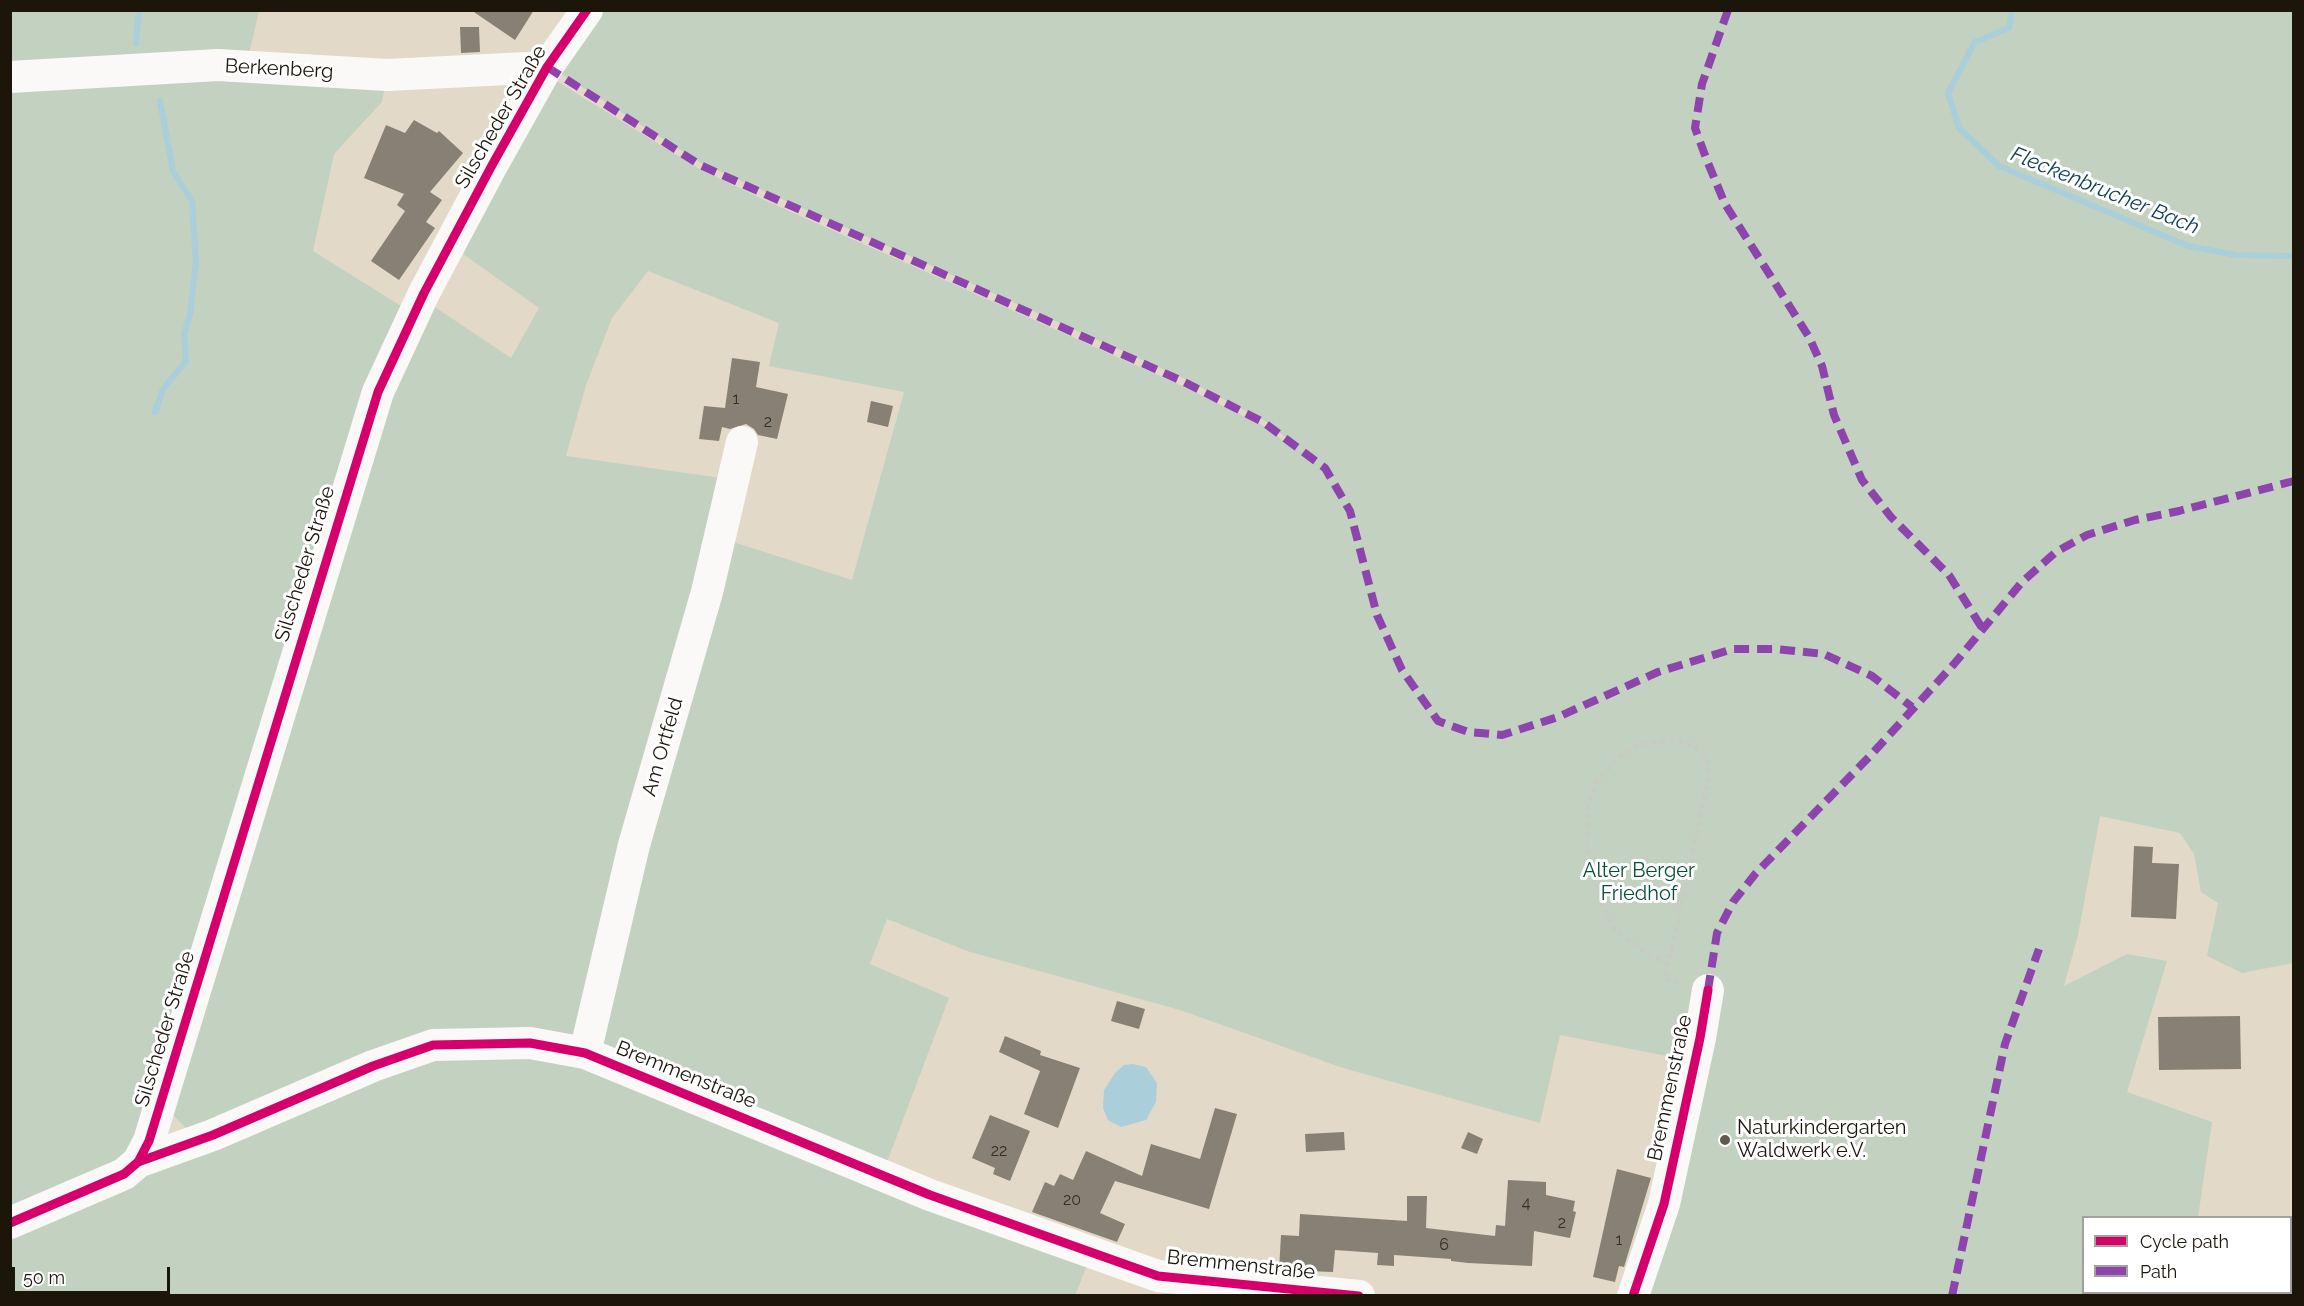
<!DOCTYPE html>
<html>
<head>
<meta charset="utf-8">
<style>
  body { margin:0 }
  #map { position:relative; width:2304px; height:1306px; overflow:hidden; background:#e3d9c9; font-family:Raleway,sans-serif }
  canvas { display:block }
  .frame { position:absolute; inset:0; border:12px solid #1b150a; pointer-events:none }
  .legend { position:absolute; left:2082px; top:1216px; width:210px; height:78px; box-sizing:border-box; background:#fff; border:2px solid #a4a19d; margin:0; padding:8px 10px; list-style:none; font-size:18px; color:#1b150a }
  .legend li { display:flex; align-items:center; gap:12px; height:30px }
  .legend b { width:30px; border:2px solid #a4a19d }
  .scale { position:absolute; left:12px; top:1267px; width:158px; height:27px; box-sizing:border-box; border:3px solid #1b150a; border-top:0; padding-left:8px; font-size:18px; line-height:21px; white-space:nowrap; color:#1b150a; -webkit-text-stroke:4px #fff; paint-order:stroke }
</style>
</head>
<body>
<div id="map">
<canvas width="2304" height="1306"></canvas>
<div class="frame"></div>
<ul class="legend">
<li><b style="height:8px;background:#d6006c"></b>Cycle path</li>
<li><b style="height:8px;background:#8e44ad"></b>Path</li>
</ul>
<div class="scale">50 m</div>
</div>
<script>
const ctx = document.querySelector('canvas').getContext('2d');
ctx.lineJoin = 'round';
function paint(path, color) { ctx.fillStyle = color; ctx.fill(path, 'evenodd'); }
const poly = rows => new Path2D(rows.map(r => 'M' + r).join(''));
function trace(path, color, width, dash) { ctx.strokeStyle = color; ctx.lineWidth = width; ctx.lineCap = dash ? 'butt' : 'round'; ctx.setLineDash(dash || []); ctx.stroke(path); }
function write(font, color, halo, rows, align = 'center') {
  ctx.font = font + ' Raleway,sans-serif'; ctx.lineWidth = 6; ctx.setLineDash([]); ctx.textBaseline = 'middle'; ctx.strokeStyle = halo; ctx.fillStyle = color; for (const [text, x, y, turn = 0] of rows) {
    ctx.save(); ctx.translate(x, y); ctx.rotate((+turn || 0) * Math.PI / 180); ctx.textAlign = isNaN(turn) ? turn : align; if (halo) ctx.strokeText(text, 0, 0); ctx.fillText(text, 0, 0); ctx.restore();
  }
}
const green = poly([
  [10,11,259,11,247,62,11,77],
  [600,11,2293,11,2293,963,2242,973,2207,956,2218,903,2201,892,2194,854,2180,833,2100,816,2078,935,2064,986,2127,954,2167,961,2127,1092,2212,1122,2198,1217,2084,1218,2084,1292,2251,1293,2251,1295,1639,1295,1692,1061,1560,1035,1540,1123,1343,1068,1180,1010,967,951,887,919,870,964,949,998,884,1170,592,1045,724,539,852,580,904,392,769,366,779,323,648,271,612,318,586,385,566,456,728,479,579,1042,500,1034,216,1125,186,1128,170,1112,351,506,429,303,511,358,539,308,459,251,553,79,698,168,762,199,1178,384,1262,425,1291,446,1293,443,1265,421,1183,378,701,163,557,71],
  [236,68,386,78,382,102,334,154,313,251,409,311,160,1081,126,1155,11,1215,11,85],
  [460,1051,580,1060,1088,1263,1075,1296,11,1296,10,1232,327,1091]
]);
const water = poly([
  [1133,1064,1146,1067,1157,1083,1156,1102,1146,1120,1121,1127,1108,1120,1103,1108,1104,1090,1115,1073,1124,1065]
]);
const stream = poly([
  [2012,10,2009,28,1975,42,1948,93,1959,128,1999,166,2188,246,2236,255,2294,256],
  [136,44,138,18,141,10],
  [155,412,163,389,186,361,184,335,190,314,196,262,192,201,173,171,160,101]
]);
const building = poly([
  [471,10,534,10,515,40],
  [460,27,479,27,480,52,461,53],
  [414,120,437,133,439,131,463,153,430,192,442,200,426,222,435,228,399,280,371,261,405,211,397,205,404,194,364,178,386,125,405,133],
  [732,358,760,362,756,387,788,394,777,439,758,435,754,429,746,424,730,429,722,427,719,441,699,439,704,406,725,408],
  [871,401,893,406,888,427,867,422],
  [2134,846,2153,847,2152,863,2179,864,2176,919,2131,917],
  [1117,1001,1145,1009,1139,1029,1111,1021],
  [2240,1016,2241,1069,2159,1070,2158,1017],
  [1005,1036,1041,1051,1040,1055,1080,1068,1058,1128,1024,1114,1040,1071,999,1052],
  [1215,1108,1237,1114,1209,1209,1115,1181,1100,1213,1125,1224,1117,1242,1032,1212,1045,1182,1054,1186,1060,1174,1073,1180,1086,1151,1142,1176,1151,1144,1200,1159],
  [990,1115,1030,1131,1010,1181,993,1174,995,1168,972,1158],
  [1344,1132,1345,1150,1306,1152,1305,1134],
  [1468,1132,1483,1139,1477,1154,1461,1148],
  [1617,1169,1651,1178,1624,1267,1619,1266,1615,1282,1593,1277],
  [1508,1180,1546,1182,1546,1195,1575,1201,1573,1211,1576,1212,1570,1238,1534,1231,1532,1266,1468,1263,1451,1261,1451,1259,1394,1255,1394,1266,1377,1265,1378,1253,1335,1250,1333,1272,1279,1270,1281,1235,1299,1236,1300,1214,1407,1221,1407,1196,1427,1196,1426,1228,1495,1236,1496,1225,1505,1226]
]);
const path = poly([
  [1668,964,1652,957,1614,929,1598,894,1587,844,1587,809,1596,783,1616,759,1641,744,1675,740,1694,746,1707,758,1709,777,1665,980,1684,985]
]);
const minor = poly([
  [10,77,218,65,387,75,547,67],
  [585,1053,634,845,707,592,742,442],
  [138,1162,149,1141,378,392,424,293,491,167,547,67,587,10],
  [10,1223,124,1174,138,1162,213,1135,373,1066,433,1045,530,1043,585,1053,930,1195,1158,1276,1359,1296],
  [1633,1296,1664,1204,1700,1038,1708,990]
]);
const quiet = poly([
  [1728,10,1702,84,1695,128,1706,158,1725,204,1809,337,1822,366,1834,415,1862,480,1891,517,1949,575,1982,628],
  [547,67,700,165,1182,381,1263,422,1325,468,1350,511,1377,615,1402,670,1438,721,1468,732,1502,735,1558,717,1658,672,1733,649,1776,649,1824,654,1872,676,1912,707],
  [1708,990,1717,933,1733,902,1756,873,1870,756,1954,664,2022,582,2056,552,2087,535,2135,520,2179,511,2294,481],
  [1952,1296,2005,1044,2039,949]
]);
const cycleway = poly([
  [138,1162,149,1141,378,392,424,293,491,167,547,67,587,10],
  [10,1223,124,1174,138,1162,213,1135,373,1066,433,1045,530,1043,585,1053,930,1195,1158,1276,1359,1296],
  [1633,1296,1664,1204,1700,1038,1708,990]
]);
const markers = [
  [1725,1140,6,"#615a4d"]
];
const numberNames = [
  ["1",736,399],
  ["2",768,422],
  ["22",999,1151],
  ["20",1072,1200],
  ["4",1526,1203],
  ["2",1562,1223],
  ["1",1619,1240],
  ["6",1444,1245]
];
const streetNames = [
  ["Berkenberg",279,69,3],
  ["Silscheder Straße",501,117,-60],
  ["Silscheder Straße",305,564,-73],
  ["Am Ortfeld",663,747,-74],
  ["Silscheder Straße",165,1029,-73],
  ["Bremmenstraße",686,1075,22],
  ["Bremmenstraße",1670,1088,-78],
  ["Bremmenstraße",1241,1265,6]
];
const parkNames = [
  ["Alter Berger",1639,871],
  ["Friedhof",1639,894]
];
const poiNames = [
  ["Naturkindergarten",1737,1128],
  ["Waldwerk e.V.",1737,1151]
];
const waterNames = [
  ["Fleckenbrucher Bach",2105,191,22]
];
paint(green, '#c2d1c0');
paint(water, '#aacfda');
trace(stream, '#aacfda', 6);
paint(building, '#878074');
trace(path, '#cbc9c4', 4, [4.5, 4.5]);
trace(minor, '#fbf9f7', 32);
trace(quiet, '#8e44ad', 8, [15, 8]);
trace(cycleway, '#d6006c', 9);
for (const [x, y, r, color] of markers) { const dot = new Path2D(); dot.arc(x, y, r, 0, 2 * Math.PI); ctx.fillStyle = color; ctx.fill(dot); trace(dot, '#fff', 2); }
write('16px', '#363024', null, numberNames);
write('20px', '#1b150a', '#fff', streetNames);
write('20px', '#084f37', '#fff', parkNames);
write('20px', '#1b150a', '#fff', poiNames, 'left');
write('italic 21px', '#0d3f4f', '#fff', waterNames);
</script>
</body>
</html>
